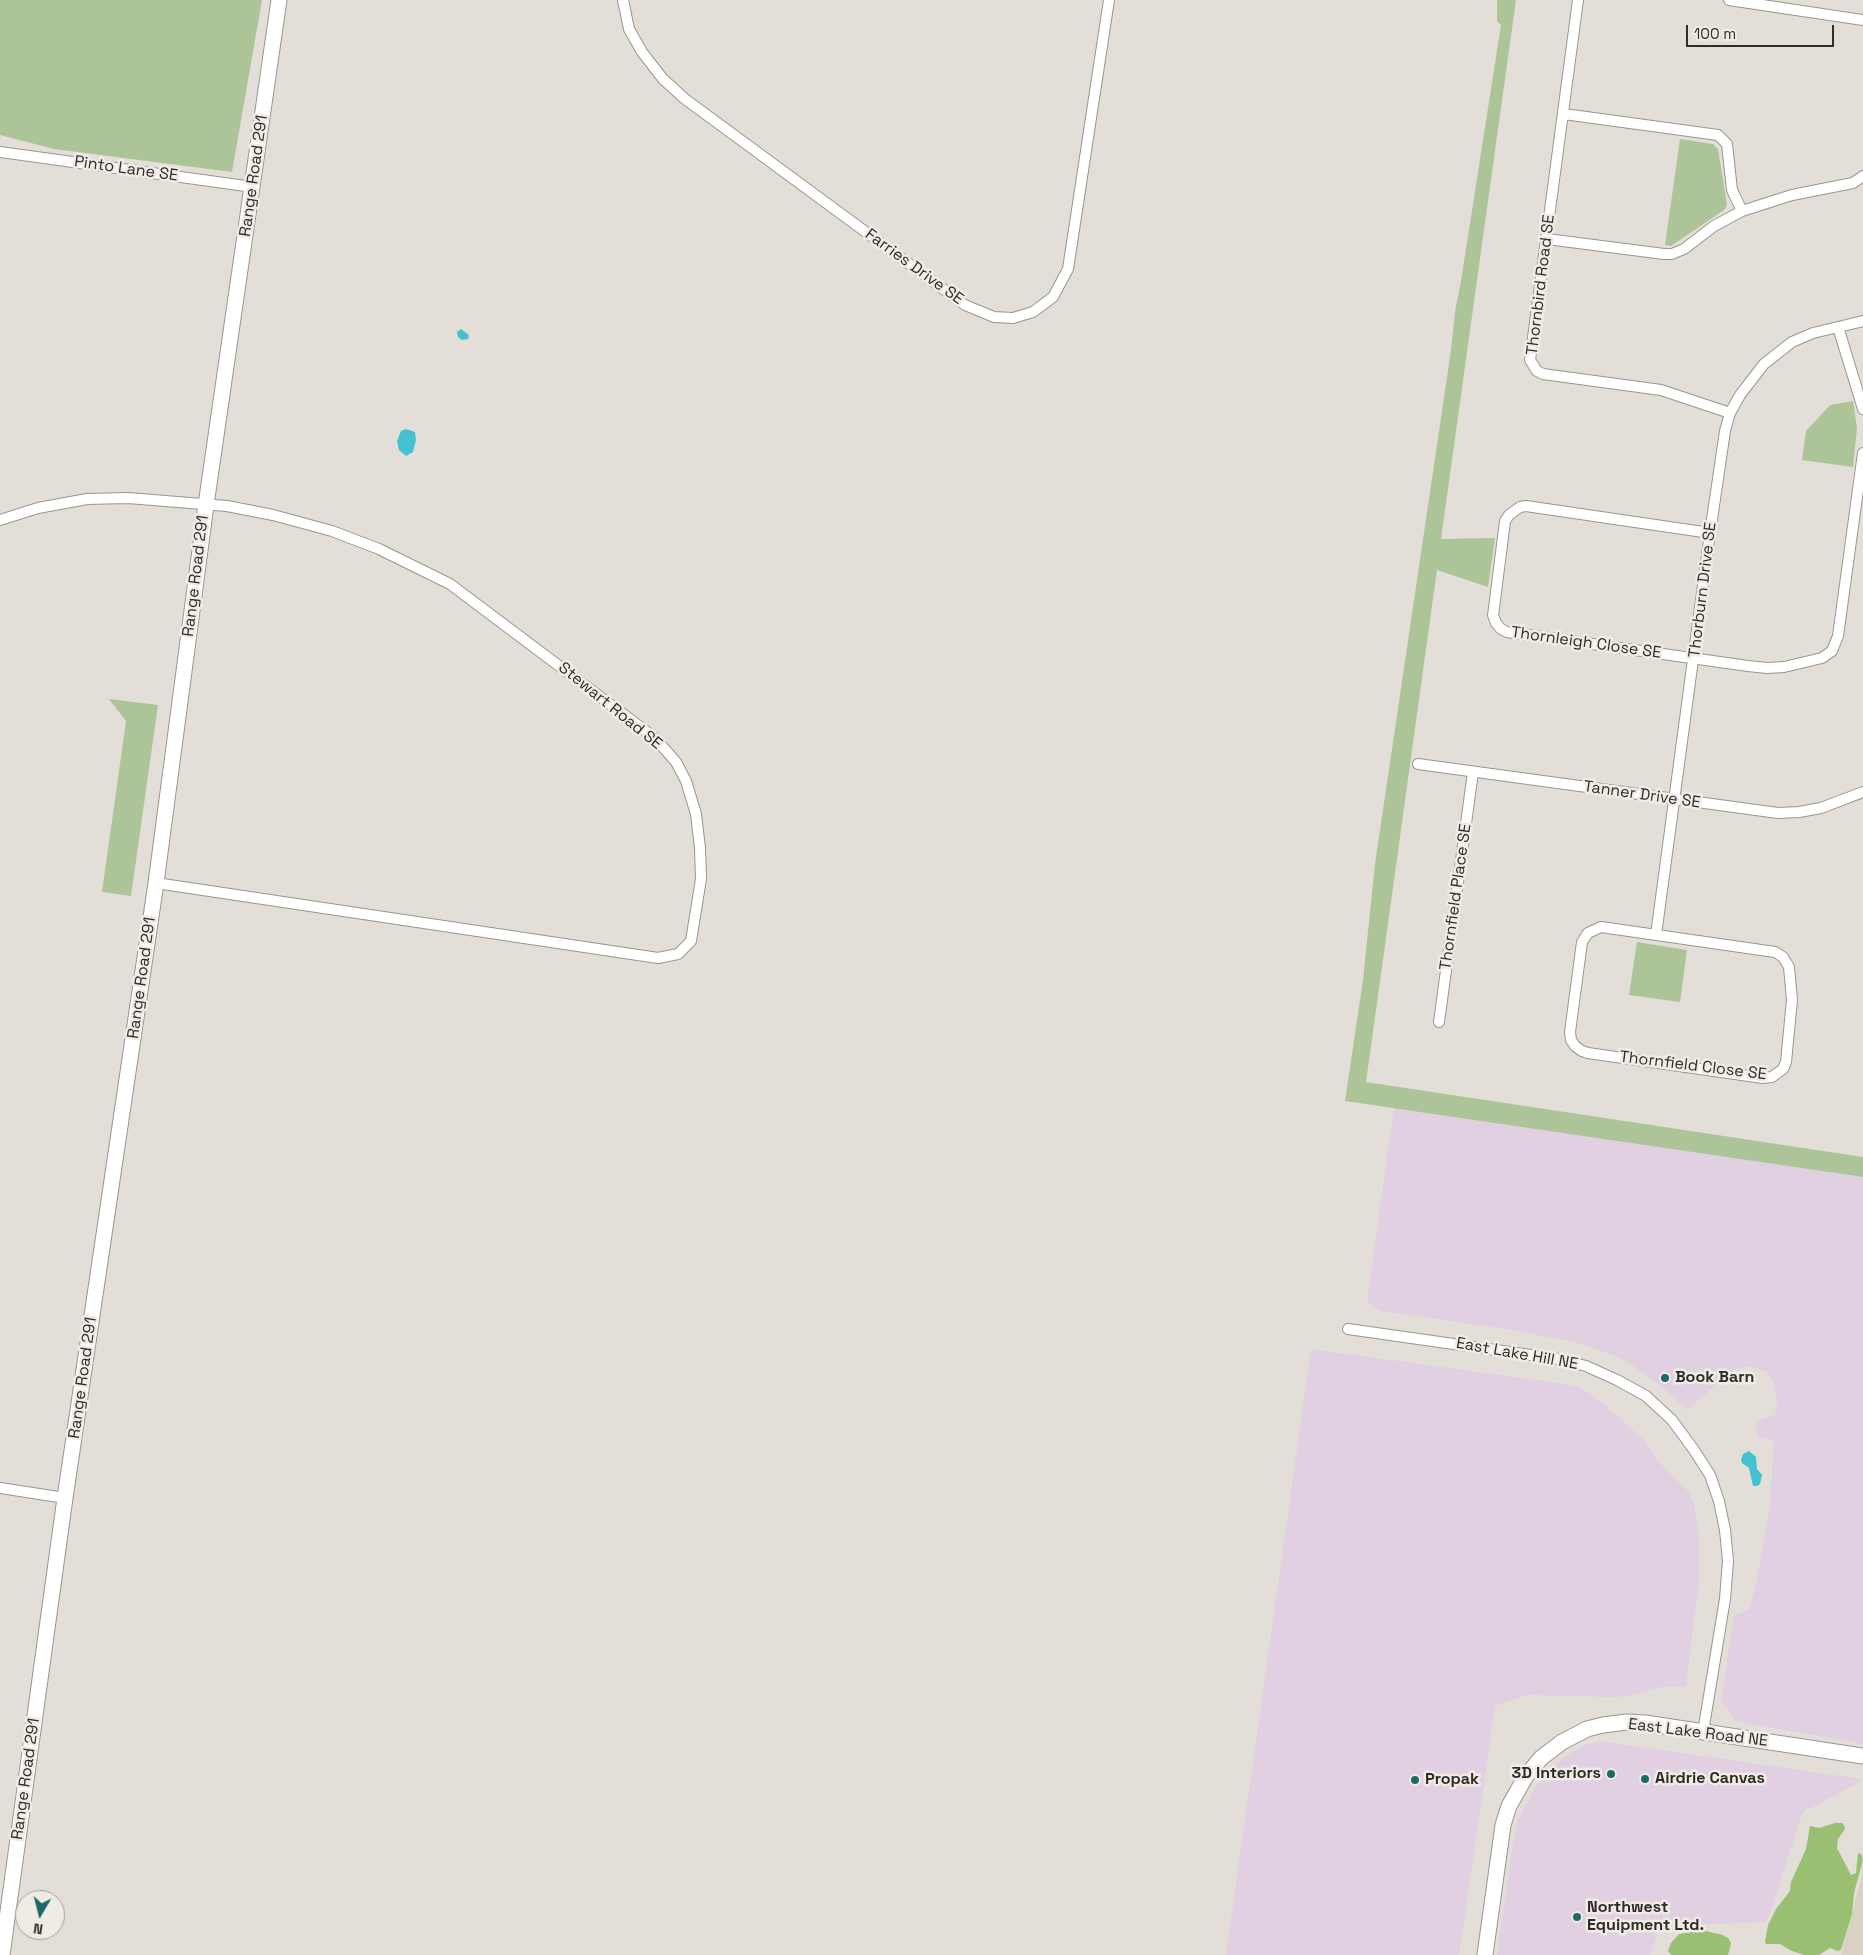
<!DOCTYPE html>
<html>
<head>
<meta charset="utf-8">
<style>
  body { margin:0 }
  #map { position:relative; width:1863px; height:1955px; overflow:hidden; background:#e3dfd8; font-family:"Space Grotesk",sans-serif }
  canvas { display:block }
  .north { position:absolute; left:15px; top:1890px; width:50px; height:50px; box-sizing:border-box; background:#f0ece5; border:1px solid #a29f9a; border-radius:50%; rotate:188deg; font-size:14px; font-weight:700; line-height:20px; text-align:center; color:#2d2c29 }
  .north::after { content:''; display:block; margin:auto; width:18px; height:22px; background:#1d6968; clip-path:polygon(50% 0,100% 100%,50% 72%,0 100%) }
  .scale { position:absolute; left:1686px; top:25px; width:148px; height:22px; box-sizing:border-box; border:2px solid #2d2c29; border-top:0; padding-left:6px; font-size:15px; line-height:18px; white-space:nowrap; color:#2d2c29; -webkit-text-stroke:4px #f0ece5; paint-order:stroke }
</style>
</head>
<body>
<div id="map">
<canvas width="1863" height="1955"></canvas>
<div class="north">N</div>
<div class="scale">100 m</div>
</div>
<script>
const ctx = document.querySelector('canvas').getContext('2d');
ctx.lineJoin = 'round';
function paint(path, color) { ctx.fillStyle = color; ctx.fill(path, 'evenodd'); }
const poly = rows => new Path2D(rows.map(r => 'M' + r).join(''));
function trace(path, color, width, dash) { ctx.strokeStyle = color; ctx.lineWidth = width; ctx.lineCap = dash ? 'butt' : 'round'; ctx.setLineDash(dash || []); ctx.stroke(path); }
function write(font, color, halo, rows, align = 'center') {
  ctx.font = font + ' "Space Grotesk",sans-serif'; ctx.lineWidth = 5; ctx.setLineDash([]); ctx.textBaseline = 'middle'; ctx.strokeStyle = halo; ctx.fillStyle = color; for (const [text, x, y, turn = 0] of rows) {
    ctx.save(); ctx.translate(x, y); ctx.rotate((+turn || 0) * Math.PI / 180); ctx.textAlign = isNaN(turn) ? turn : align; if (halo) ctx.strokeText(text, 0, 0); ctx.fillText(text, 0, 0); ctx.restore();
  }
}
const built = poly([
  [1863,1871,1863,1955,1841,1955]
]);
const industrial = poly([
  [1394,1107,1863,1177,1863,1744,1735,1721,1721,1701,1734,1616,1749,1609,1755,1590,1770,1506,1774,1440,1758,1437,1755,1422,1775,1415,1777,1406,1775,1384,1766,1371,1751,1366,1736,1368,1687,1410,1662,1386,1629,1363,1613,1355,1575,1342,1511,1330,1382,1311,1376,1308,1367,1301],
  [1311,1349,1566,1384,1580,1388,1593,1395,1641,1437,1665,1469,1689,1492,1694,1503,1699,1541,1699,1579,1686,1687,1665,1686,1630,1696,1614,1697,1527,1695,1495,1706,1459,1955,1226,1955],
  [1600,1741,1861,1779,1860,1782,1803,1812,1767,1922,1660,1926,1650,1955,1497,1955,1514,1837,1518,1820,1536,1786,1558,1762,1582,1746]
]);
const green = poly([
  [0,0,262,0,232,172,54,149,0,135],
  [1497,0,1516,0,1441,539,1495,538,1488,587,1437,570,1366,1082,1863,1157,1863,1177,1345,1101,1363,980,1375,864,1451,350,1455,312,1461,281,1501,25,1497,21],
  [1680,139,1713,144,1718,149,1727,205,1724,210,1671,246,1665,245],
  [1853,401,1857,428,1853,467,1802,460,1806,431,1830,405],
  [109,699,158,705,131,896,102,892,126,721],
  [1637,942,1687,950,1680,1002,1629,995]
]);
const forest = poly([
  [1835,1823,1842,1823,1844,1825,1845,1829,1838,1839,1837,1848,1851,1875,1856,1873,1858,1853,1861,1854,1863,1860,1854,1893,1852,1914,1841,1950,1838,1951,1830,1948,1819,1955,1804,1955,1792,1951,1780,1944,1766,1944,1765,1942,1768,1925,1776,1909,1790,1891,1791,1882,1806,1849,1810,1826,1819,1828],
  [1702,1930,1723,1935,1728,1938,1731,1943,1728,1955,1671,1955,1668,1951,1671,1943,1679,1934]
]);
const water = poly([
  [461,329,469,335,468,339,462,340,458,337,457,332],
  [406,429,415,432,416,440,413,452,406,456,399,450,397,441,401,431],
  [1749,1451,1756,1457,1757,1469,1762,1475,1760,1484,1757,1486,1753,1486,1749,1468,1742,1463,1741,1460,1743,1454]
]);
const street = poly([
  [623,0,629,29,642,52,663,79,685,99,965,305,994,317,1013,318,1033,312,1053,297,1068,269,1109,0],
  [1578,0,1530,360,1537,371,1543,374,1661,390,1730,413],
  [1729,0,1863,20],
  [1564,114,1718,135,1727,144,1732,190,1742,211],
  [0,152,253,187],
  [1547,239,1664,254,1672,254,1684,249,1714,226,1742,211,1792,195,1853,183,1863,176],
  [1838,327,1863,409],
  [0,520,38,508,87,499,128,498,227,506,273,515,332,531,379,549,450,584,655,738,676,762,686,781,696,814,700,848,701,879,691,941,678,954,658,958,156,883],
  [1710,533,1526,506,1520,507,1509,515,1505,521,1494,608,1493,615,1496,623,1501,629,1507,632,1748,666,1767,668,1784,667,1822,658,1832,651,1838,636,1863,453],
  [1418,764,1778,813,1799,812,1821,808,1863,792],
  [1601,927,1775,952,1783,957,1789,967,1792,1000,1786,1062,1783,1069,1772,1077,1763,1078,1588,1053,1582,1051,1575,1046,1571,1040,1570,1032,1582,942,1588,933,1601,927],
  [1656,935,1710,533,1725,431,1730,413,1740,395,1764,364,1792,342,1813,333,1863,321],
  [1439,1022,1473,772],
  [1348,1329,1559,1359,1586,1366,1617,1380,1646,1396,1672,1420,1694,1450,1710,1475,1719,1501,1725,1530,1728,1561,1725,1599,1703,1732],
  [0,1488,65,1498]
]);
const secondary = poly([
  [2,1955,65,1498,156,883,206,505,279,0],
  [1485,1955,1503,1825,1509,1806,1526,1776,1541,1758,1562,1742,1587,1729,1603,1725,1627,1722,1645,1723,1863,1756]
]);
const markers = [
  [1665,1378,5,"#1d6968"],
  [1611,1774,5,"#1d6968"],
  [1645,1779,5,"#1d6968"],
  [1415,1780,5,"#1d6968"],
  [1577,1917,5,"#1d6968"]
];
const streetNames = [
  ["Pinto Lane SE",126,169,8],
  ["Range Road 291",254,176,-82],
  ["Farries Drive SE",914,267,36],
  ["Thornbird Road SE",1541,285,-83],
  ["Range Road 291",196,576,-83],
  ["Thorburn Drive SE",1703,590,-83],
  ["Thornleigh Close SE",1586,643,8],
  ["Stewart Road SE",610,706,39],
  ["Tanner Drive SE",1642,795,8],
  ["Thornfield Place SE",1456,897,-82],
  ["Range Road 291",142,978,-82],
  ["Thornfield Close SE",1693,1066,7],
  ["East Lake Hill NE",1517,1354,10],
  ["Range Road 291",83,1378,-82],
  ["East Lake Road NE",1698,1733,7],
  ["Range Road 291",26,1779,-82]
];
const poiNames = [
  ["Book Barn",1675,1378],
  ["3D Interiors",1601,1774,"right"],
  ["Airdrie Canvas",1655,1779],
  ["Propak",1425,1780],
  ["Northwest",1587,1908],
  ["Equipment Ltd.",1587,1926]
];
paint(built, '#d9d2c4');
paint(industrial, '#e0d0e1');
paint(green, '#acc497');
paint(forest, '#99bf73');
paint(water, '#42c2d0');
trace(street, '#99968e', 12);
trace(secondary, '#99968e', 17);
trace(street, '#fff', 10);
trace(secondary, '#fff', 15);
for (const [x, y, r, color] of markers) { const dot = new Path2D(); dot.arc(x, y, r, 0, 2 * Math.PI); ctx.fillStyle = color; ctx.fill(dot); trace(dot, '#f0ece5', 2); }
write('16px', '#2d2c29', '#f0ece5', streetNames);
write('bold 16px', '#2d2c29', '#f0ece5', poiNames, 'left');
</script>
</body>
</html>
